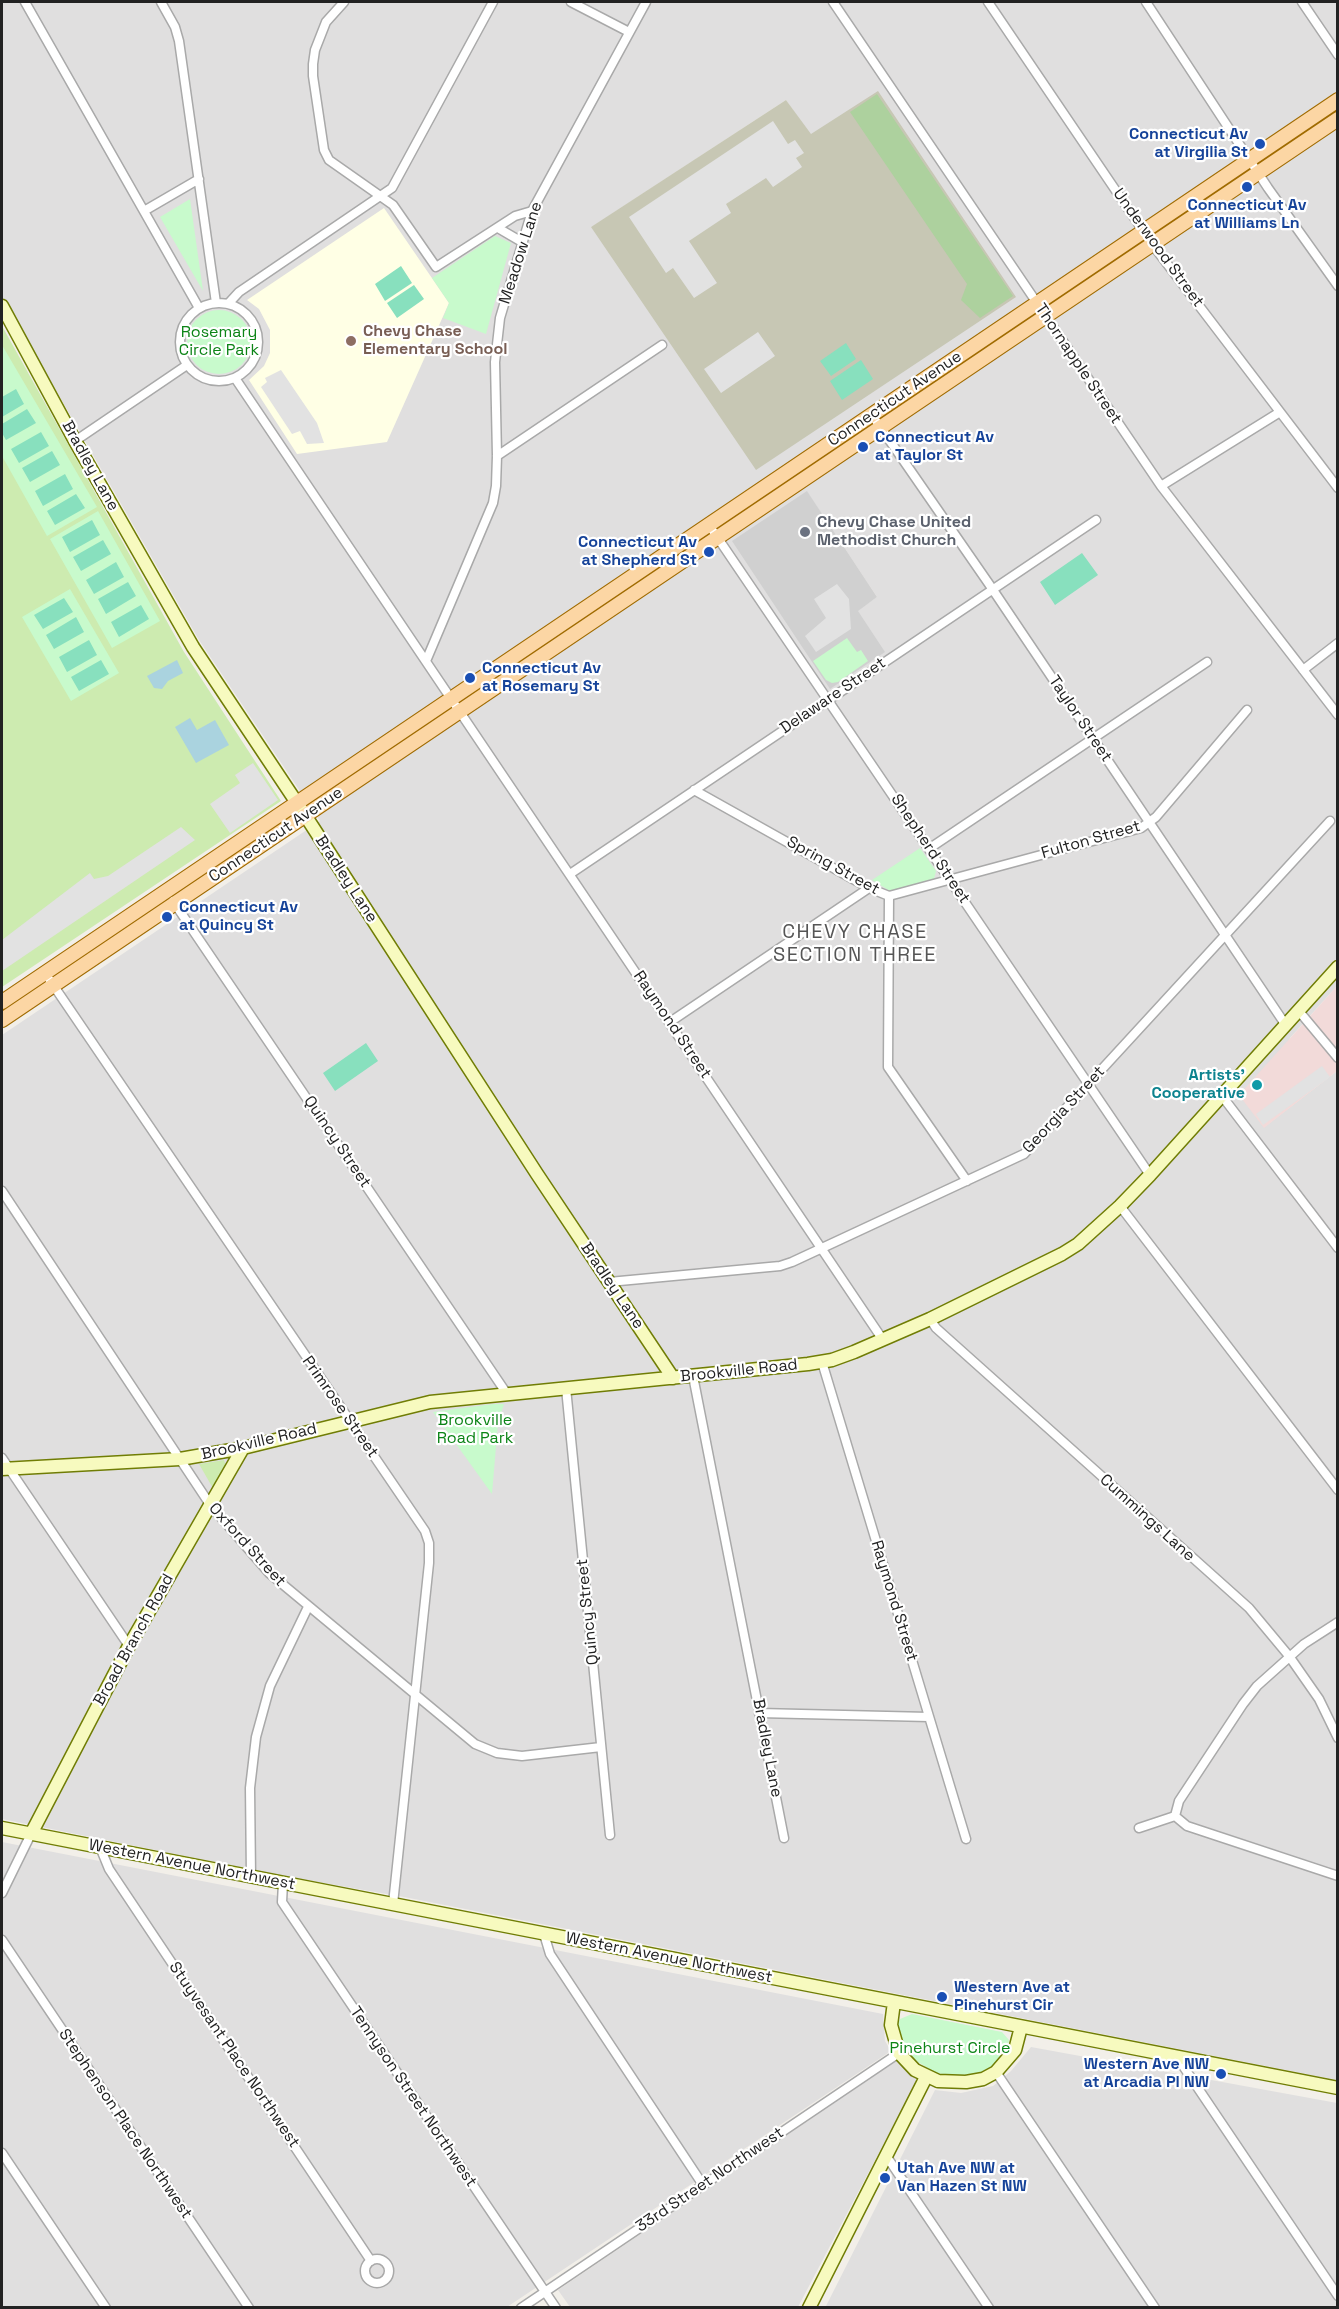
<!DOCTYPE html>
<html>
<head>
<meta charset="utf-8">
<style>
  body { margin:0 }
  #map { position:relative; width:1339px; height:2309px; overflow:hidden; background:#f2efe9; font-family:"Space Grotesk",sans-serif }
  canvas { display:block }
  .frame { position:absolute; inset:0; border:3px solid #222; pointer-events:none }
</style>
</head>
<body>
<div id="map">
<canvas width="1339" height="2309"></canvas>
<div class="frame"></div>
</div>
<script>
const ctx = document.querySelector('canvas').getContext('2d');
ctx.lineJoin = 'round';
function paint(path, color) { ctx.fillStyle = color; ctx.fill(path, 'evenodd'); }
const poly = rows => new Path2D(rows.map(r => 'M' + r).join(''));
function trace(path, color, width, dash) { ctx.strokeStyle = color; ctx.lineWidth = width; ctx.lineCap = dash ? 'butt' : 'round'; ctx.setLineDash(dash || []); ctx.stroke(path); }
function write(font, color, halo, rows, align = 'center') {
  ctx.font = font + ' "Space Grotesk",sans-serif'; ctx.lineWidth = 4.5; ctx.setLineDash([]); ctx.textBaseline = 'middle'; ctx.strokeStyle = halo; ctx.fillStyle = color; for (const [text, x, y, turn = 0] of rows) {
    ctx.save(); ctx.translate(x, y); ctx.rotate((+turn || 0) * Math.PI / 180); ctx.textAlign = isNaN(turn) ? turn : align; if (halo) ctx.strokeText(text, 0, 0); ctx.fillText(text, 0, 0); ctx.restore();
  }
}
const residential = poly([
  [2,2,1337,2,1337,986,1290,1038,1264,1127,1337,1071,1337,2080,404,1897,284,1876,2,1819,2,1035,320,821,199,640,2,296],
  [786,100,810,135,591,227,592,227],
  [807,492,877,597,858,610],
  [2,1842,883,2014,885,2041,891,2051,507,2307,2,2307],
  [1031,2047,1337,2103,1337,2307,825,2308,935,2090,961,2093,993,2086,1011,2071],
  [896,2061,917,2080,798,2307,570,2307,558,2290]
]);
const commercial = poly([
  [1337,986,1337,1071,1264,1128,1239,1095]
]);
const education = poly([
  [384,208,449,303,387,442,297,454,249,380,264,366,270,353,270,330,259,309,247,300]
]);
const religious = poly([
  [807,491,877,597,858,611,885,652,830,689,732,541]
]);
const construction = poly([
  [878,91,1016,297,756,470,591,227,786,100,811,134]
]);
const grass = poly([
  [2,326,184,652,281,801,2,987],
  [224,1460,227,1469,214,1490,199,1464]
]);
const forest = poly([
  [877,94,1013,296,980,318,961,300,967,284,850,112]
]);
const park = poly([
  [190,199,203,291,160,217],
  [495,236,511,243,486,334,443,318,449,303,432,278],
  '187 342a32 32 0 1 1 64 0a32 32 0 1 1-64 0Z',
  [2,345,97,507,47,536,2,456],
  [98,511,160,621,112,648,50,539],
  [70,589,119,673,71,701,22,617],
  [847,638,857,652,861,650,868,661,838,682,832,683,826,680,813,661],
  [920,848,936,871,934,879,890,891,872,880],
  [493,1404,504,1404,498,1423,492,1494,433,1412],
  [912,2014,1002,2032,1009,2040,1008,2049,992,2066,979,2073,955,2076,936,2073,918,2062,910,2055,900,2038,897,2025,900,2019]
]);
const pitch = poly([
  [401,266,412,283,385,301,375,284],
  [414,285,424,299,397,318,387,303],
  [846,343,856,359,831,376,820,361],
  [861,360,873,379,842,400,830,381],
  [16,389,24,404,2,417,2,397],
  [27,409,36,423,6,440,2,433,2,424],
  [41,432,49,446,19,463,11,449],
  [52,451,60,465,30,482,22,468],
  [65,474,73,489,43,506,35,491],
  [76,494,85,508,55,525,47,511],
  [92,520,100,535,70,552,62,537],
  [103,540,111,554,81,571,73,557],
  [1082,553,1098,575,1055,605,1040,582],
  [116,562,124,577,94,594,86,580],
  [128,582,136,596,106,614,98,599],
  [64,598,73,612,43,629,34,615],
  [141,605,149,619,119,637,111,622],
  [76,617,84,632,54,649,46,635],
  [89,640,97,655,67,672,59,657],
  [101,660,109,674,79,691,71,677],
  [366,1043,378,1061,335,1091,323,1073]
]);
const parking = poly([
  [773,121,788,144,795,140,804,153,796,158,802,167,773,187,766,178,726,204,731,213,689,241,717,283,694,298,673,268,666,273,629,217],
  [758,332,775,356,721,393,704,369],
  [281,370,317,423,324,443,307,444,300,431,292,434,261,387,267,382,265,378],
  [837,584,849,599,851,629,816,652,805,636,826,618,814,599],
  [253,763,278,800,230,833,210,804,240,783,235,775],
  [181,827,195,840,2,971,2,940,90,873,94,879,108,876],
  [1322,1066,1330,1077,1263,1125,1256,1114]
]);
const water = poly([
  [177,660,183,673,168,681,162,689,154,688,147,676],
  [190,718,197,730,215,720,229,745,196,763,175,727]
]);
const street = poly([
  [25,2,199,308],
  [161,2,175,27,179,41,216,303],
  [344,2,326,22,315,50,313,64,313,76,324,150,329,160,393,205,436,267,515,216,532,211],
  [571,2,629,32],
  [833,2,1161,486,1338,715],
  [988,2,1152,244,1338,488],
  [1146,2,1268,188,1338,286],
  [1302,2,1338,55],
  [144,211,199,179],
  [498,228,522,242],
  '180 342a39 39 0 1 1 78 0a39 39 0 1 1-78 0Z',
  [228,304,239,292,392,188,493,2],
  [235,378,883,1340],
  [872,415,989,584,1285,1024],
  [75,441,187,365],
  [497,456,662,345],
  [1161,486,1280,412],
  [709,525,1150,1175],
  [426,661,493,503,496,486,497,456,495,362,500,318,532,211,646,2],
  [1303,670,1338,643],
  [694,790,869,888,889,896,888,1067,967,1181],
  [930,848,1207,662],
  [570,874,1096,520],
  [889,896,1141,828,1156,817,1247,710],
  [173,901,507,1394],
  [45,973,425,1531,429,1543,429,1563,393,1904],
  [1298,1010,1338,1058],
  [670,1022,869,888],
  [1222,1096,1338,1248],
  [2,1191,211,1506,269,1573,475,1744,497,1753,522,1756,601,1747],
  [1120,1206,1338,1490],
  [609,1282,780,1266,792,1262,1024,1154,1330,821],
  [930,1319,936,1328,1249,1608,1289,1656,1319,1699,1338,1738],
  [822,1362,966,1839],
  [693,1376,784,1838],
  [566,1388,610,1835],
  [2,1458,129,1646],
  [759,1713,929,1717],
  [1175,1816,1187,1826,1338,1876],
  [1139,1828,1175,1816,1179,1801,1243,1704,1257,1686,1304,1644,1338,1622],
  [100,1847,109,1869,371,2261],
  [251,1877,250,1788,256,1737,270,1686,308,1607],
  [283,1883,282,1902,556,2308],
  [2,1893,31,1834],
  [544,1934,550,1954,703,2185],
  [2,1940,249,2308],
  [1177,2057,1338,2296],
  [996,2072,1155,2308],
  [2,2153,106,2308],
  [887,2157,989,2308],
  '365 2271a12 12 0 1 1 24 0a12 12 0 1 1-24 0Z',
  [521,2308,899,2053]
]);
const secondary = poly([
  [2,306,75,441,193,647,305,815,537,1174,673,1378],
  [2,1469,180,1459,243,1448,430,1402,808,1364,832,1360,854,1352,930,1319,1062,1254,1078,1244,1120,1206,1150,1175,1338,967],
  [2,1828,1338,2088],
  [31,1834,129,1646,243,1448],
  [894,2002,891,2025,899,2053,915,2070,938,2081,966,2082,983,2079,996,2072,1015,2050,1021,2027],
  [809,2308,926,2077]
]);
const primary = poly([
  [2,1002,1338,100],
  [2,1020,1338,119]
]);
const markers = [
  [1260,144,6,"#1a4fb4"],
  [1247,187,6,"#1a4fb4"],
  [351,341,6,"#8d6e63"],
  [863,447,6,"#1a4fb4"],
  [805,532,6,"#6b7280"],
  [709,552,6,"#1a4fb4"],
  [470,678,6,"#1a4fb4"],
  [167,917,6,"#1a4fb4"],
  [1257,1085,6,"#0f9aa8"],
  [942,1997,6,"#1a4fb4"],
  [1221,2074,6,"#1a4fb4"],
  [885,2178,6,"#1a4fb4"]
];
const transitNames = [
  ["Connecticut Av",1248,135,"right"],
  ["at Virgilia St",1248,153,"right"],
  ["Connecticut Av",1247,206,"center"],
  ["at Williams Ln",1247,224,"center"],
  ["Connecticut Av",875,438],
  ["at Taylor St",875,456],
  ["Connecticut Av",697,543,"right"],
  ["at Shepherd St",697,561,"right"],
  ["Connecticut Av",482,669],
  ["at Rosemary St",482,687],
  ["Connecticut Av",179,908],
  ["at Quincy St",179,926],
  ["Western Ave at",954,1988],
  ["Pinehurst Cir",954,2006],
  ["Western Ave NW",1209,2065,"right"],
  ["at Arcadia Pl NW",1209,2083,"right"],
  ["Utah Ave NW at",897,2169],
  ["Van Hazen St NW",897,2187]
];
const streetNames = [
  ["Underwood Street",1158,248,54],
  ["Meadow Lane",521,253,-72],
  ["Thornapple Street",1078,364,56],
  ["Connecticut Avenue",895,399,-34],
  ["Bradley Lane",90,466,61],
  ["Delaware Street",833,696,-34],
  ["Taylor Street",1080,719,56],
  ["Connecticut Avenue",276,835,-34],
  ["Fulton Street",1091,840,-16],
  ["Shepherd Street",930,849,56],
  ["Spring Street",833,866,29],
  ["Bradley Lane",346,879,57],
  ["Raymond Street",672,1025,56],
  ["Georgia Street",1064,1110,-47],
  ["Quincy Street",337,1142,56],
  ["Bradley Lane",612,1286,56],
  ["Brookville Road",739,1371,-6],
  ["Primrose Street",340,1407,55],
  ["Brookville Road",259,1442,-13],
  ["Cummings Lane",1147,1518,42],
  ["Oxford Street",247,1545,48],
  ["Raymond Street",894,1601,73],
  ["Quincy Street",588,1612,-96],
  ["Broad Branch Road",134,1640,-61],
  ["Bradley Lane",767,1748,79],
  ["Western Avenue Northwest",192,1865,11],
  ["Western Avenue Northwest",669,1958,11],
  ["Stuyvesant Place Northwest",234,2055,56],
  ["Tennyson Street Northwest",413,2097,56],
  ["Stephenson Place Northwest",125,2124,56],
  ["33rd Street Northwest",710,2180,-34]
];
const educationNames = [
  ["Chevy Chase",363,332],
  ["Elementary School",363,350]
];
const parkNames = [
  ["Rosemary",219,333],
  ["Circle Park",219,351],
  ["Brookville",475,1421],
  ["Road Park",475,1439],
  ["Pinehurst Circle",950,2049]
];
const worshipNames = [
  ["Chevy Chase United",817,523],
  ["Methodist Church",817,541]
];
const cultureNames = [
  ["Artists'",1245,1076],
  ["Cooperative",1245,1094]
];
const quarterNames = [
  ["CHEVY CHASE",855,933],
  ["SECTION THREE",855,956]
];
paint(residential, '#e0dfdf');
paint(commercial, '#f2dad9');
paint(education, '#ffffe5');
paint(religious, '#d0d0d0');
paint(construction, '#c7c7b4');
paint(grass, '#cdebb0');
paint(forest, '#add19e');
paint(park, '#c8facc');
paint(pitch, '#88e0be');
paint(parking, '#e2e2e2');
paint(water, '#aad3df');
trace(street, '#a9a9a9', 11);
trace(secondary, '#707d05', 15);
trace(primary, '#a06b00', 16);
trace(street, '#fff', 8);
trace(secondary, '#f7fabf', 12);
trace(primary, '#fcd6a4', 14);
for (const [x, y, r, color] of markers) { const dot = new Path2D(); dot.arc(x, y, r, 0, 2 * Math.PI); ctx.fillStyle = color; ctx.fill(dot); trace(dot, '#fff', 2); }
write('bold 16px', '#164399', '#fff', transitNames, 'left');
write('16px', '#222', '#fff', streetNames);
write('bold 16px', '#785e54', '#fff', educationNames, 'left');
write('16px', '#0c8416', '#fff', parkNames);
write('bold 16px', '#5b616d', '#fff', worshipNames, 'left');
write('bold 16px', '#0d838f', '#fff', cultureNames, 'right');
ctx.letterSpacing = '1.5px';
write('20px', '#555', '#fff', quarterNames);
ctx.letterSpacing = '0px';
</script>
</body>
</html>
